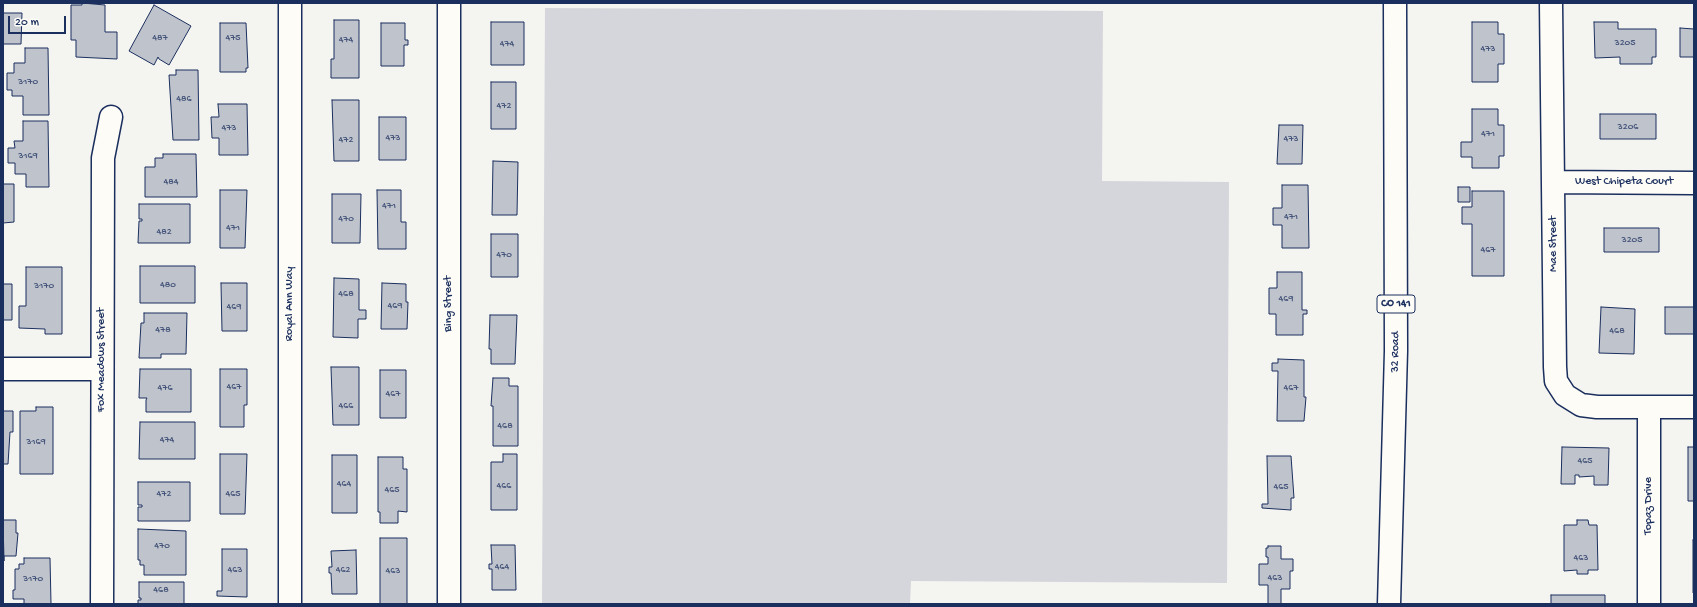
<!DOCTYPE html>
<html>
<head>
<meta charset="utf-8">
<style>
  body { margin:0 }
  #map { position:relative; width:1697px; height:607px; overflow:hidden; background:#f4f4f1; font-family:"Gochi Hand",sans-serif }
  canvas { display:block }
  .frame { position:absolute; inset:0; border:4px solid #1b2f5e; pointer-events:none }
  .scale { position:absolute; left:8px; top:16px; width:58px; height:18px; box-sizing:border-box; border:2px solid #1b2f5e; border-top:0; padding-left:5px; font-size:12px; line-height:14px; white-space:nowrap; color:#1b2f5e; -webkit-text-stroke:3px #fdfcf7; paint-order:stroke }
</style>
</head>
<body>
<div id="map">
<canvas width="1697" height="607"></canvas>
<div class="frame"></div>
<div class="scale">20 m</div>
</div>
<script>
const ctx = document.querySelector('canvas').getContext('2d');
ctx.lineJoin = 'round';
function paint(path, color) { ctx.fillStyle = color; ctx.fill(path, 'evenodd'); }
const poly = rows => new Path2D(rows.map(r => 'M' + r).join(''));
function trace(path, color, width, dash) { ctx.strokeStyle = color; ctx.lineWidth = width; ctx.lineCap = dash ? 'butt' : 'round'; ctx.setLineDash(dash || []); ctx.stroke(path); }
function write(font, color, halo, rows, align = 'center') {
  ctx.font = font + ' "Gochi Hand",sans-serif'; ctx.lineWidth = 3; ctx.setLineDash([]); ctx.textBaseline = 'middle'; ctx.strokeStyle = halo; ctx.fillStyle = color; for (const [text, x, y, turn = 0] of rows) {
    ctx.save(); ctx.translate(x, y); ctx.rotate((+turn || 0) * Math.PI / 180); ctx.textAlign = isNaN(turn) ? turn : align; if (halo) ctx.strokeText(text, 0, 0); ctx.fillText(text, 0, 0); ctx.restore();
  }
}
const green = poly([
  [545,8,1103,11,1102,181,1229,182,1227,583,911,581,910,604,542,604]
]);
const building = poly([
  [82,3,105,5,105,32,117,32,117,59,76,57,76,40,71,40,71,5,82,5,82,3],
  [154,5,191,26,169,65,159,59,158,57,154,65,129,51,154,5],
  [3,13,22,13,21,44,3,44,3,13],
  [334,20,359,20,359,78,331,78,331,59,334,59,334,20],
  [491,22,524,22,524,65,491,65,491,22],
  [1472,22,1498,22,1498,34,1504,34,1504,64,1498,64,1498,82,1472,82,1472,22],
  [1594,22,1618,22,1618,29,1656,29,1656,57,1652,57,1652,64,1620,64,1620,57,1595,58,1594,22],
  [220,23,246,23,248,68,246,68,246,72,220,72,220,23],
  [381,23,405,23,405,40,408,40,408,45,404,45,404,66,381,66,381,23],
  [1680,28,1694,29,1694,57,1680,57,1680,28],
  [25,48,48,48,49,115,23,115,23,96,12,96,12,90,7,90,7,73,14,73,14,63,25,63,25,48],
  [176,70,198,70,199,140,173,140,169,75,176,75,176,70],
  [491,82,516,82,516,129,491,129,491,82],
  [332,100,359,100,359,161,334,161,332,100],
  [218,104,247,104,248,155,219,155,219,138,212,138,211,117,219,117,218,104],
  [1472,109,1498,109,1498,125,1504,125,1504,156,1499,156,1499,168,1472,168,1472,157,1461,157,1461,142,1472,142,1472,109],
  [1600,114,1656,114,1656,139,1600,139,1600,114],
  [379,117,406,117,406,160,379,160,379,117],
  [23,121,48,121,49,187,26,187,26,174,15,174,15,163,8,163,8,148,15,148,14,141,23,141,23,121],
  [1279,125,1303,125,1302,164,1277,164,1279,125],
  [163,154,196,154,197,197,145,197,145,167,155,167,155,158,163,158,163,154],
  [493,161,518,162,517,215,492,215,493,161],
  [3,182,3,184,14,184,14,222,3,223,3,182],
  [1282,185,1308,185,1309,248,1282,248,1282,225,1273,225,1273,208,1282,208,1282,185],
  [1458,187,1470,187,1470,202,1458,202,1458,187],
  [220,190,247,190,245,248,220,248,220,190],
  [377,190,401,190,401,222,406,222,406,249,378,249,377,190],
  [1472,191,1504,191,1504,276,1472,276,1472,224,1462,224,1462,207,1472,207,1472,191],
  [332,194,361,194,360,243,332,243,332,194],
  [139,204,190,204,190,243,138,243,139,221,142,221,142,219,139,219,139,204],
  [1604,228,1659,228,1659,252,1604,252,1604,228],
  [491,234,518,234,518,277,491,277,491,234],
  [140,266,195,266,195,303,140,303,140,266],
  [26,267,62,267,62,334,45,334,45,329,19,328,19,306,26,306,26,267],
  [1277,272,1302,272,1302,310,1307,310,1307,314,1303,314,1303,335,1276,335,1276,314,1269,314,1269,288,1277,288,1277,272],
  [334,278,359,279,359,310,366,310,366,319,358,319,358,338,333,337,334,278],
  [221,283,247,283,247,331,222,331,221,283],
  [382,283,406,284,406,302,408,302,407,329,381,329,382,283],
  [3,284,12,284,12,320,3,320,3,284],
  [1601,307,1635,309,1634,354,1599,353,1601,307],
  [1665,307,1694,307,1694,334,1665,334,1665,307],
  [144,313,187,313,186,354,161,354,161,358,139,358,141,323,144,323,144,313],
  [490,315,517,315,515,364,491,364,491,349,489,349,490,315],
  [1278,359,1304,360,1304,397,1306,397,1304,421,1277,421,1278,371,1272,371,1272,363,1278,363,1278,359],
  [331,367,359,367,359,425,333,425,331,367],
  [140,369,191,369,191,412,146,412,146,400,147,398,139,398,140,369],
  [220,369,247,369,247,405,244,405,244,427,220,427,220,369],
  [380,370,406,370,406,418,380,418,380,370],
  [493,378,509,378,509,386,518,386,518,446,493,446,493,406,491,406,493,378],
  [36,407,53,407,53,474,20,474,20,411,36,411,36,407],
  [3,411,13,411,13,432,10,432,8,464,3,464,3,411],
  [140,422,195,422,195,459,139,459,140,422],
  [1562,447,1609,448,1608,485,1594,485,1594,476,1579,477,1579,475,1575,475,1575,484,1561,484,1562,447],
  [1688,447,1694,447,1694,501,1688,501,1688,447],
  [220,454,247,454,245,514,220,514,220,454],
  [503,454,517,454,517,510,491,510,491,462,503,462,503,454],
  [332,455,357,455,357,513,332,513,332,455],
  [1267,456,1291,456,1294,498,1291,498,1291,510,1262,508,1262,504,1268,504,1267,456],
  [378,457,403,457,403,469,407,469,407,512,398,511,398,523,380,523,380,512,378,512,378,457],
  [138,482,190,482,190,521,138,521,138,507,142,507,142,505,138,505,138,482],
  [3,520,16,520,16,533,18,533,16,556,4,556,4,561,3,520],
  [1577,520,1588,520,1589,525,1597,525,1598,570,1588,570,1588,574,1577,574,1577,570,1564,571,1564,525,1577,525,1577,520],
  [138,529,186,531,186,575,144,575,144,565,140,565,140,560,138,560,138,529],
  [380,538,407,538,407,604,380,604,380,538],
  [1693,540,1694,540,1694,593,1693,593,1693,540],
  [491,545,515,545,516,590,492,590,492,569,489,569,489,564,492,564,491,545],
  [1268,546,1281,546,1281,559,1293,559,1293,571,1290,571,1290,589,1281,589,1281,604,1268,604,1268,585,1259,585,1259,564,1268,564,1268,557,1266,557,1266,548,1268,548,1268,546],
  [222,549,247,549,247,597,217,596,217,591,222,591,222,549],
  [356,550,357,594,332,594,331,573,329,573,329,567,332,567,331,551,356,550],
  [24,558,50,558,51,604,24,604,24,599,13,599,13,590,15,590,15,569,19,569,19,564,24,564,24,558],
  [139,582,184,582,184,604,138,604,138,600,141,600,141,598,139,598,139,582],
  [1551,595,1605,595,1605,604,1551,604,1551,595]
]);
const minor = poly([
  [290,3,290,604],
  [449,3,449,604],
  [1551,3,1555,367,1556,381,1565,395,1581,405,1597,407,1694,407],
  [1553,182,1694,183],
  [3,369,102,369],
  [102,604,103,158,111,117],
  [1649,604,1649,407]
]);
const major = poly([
  [1389,604,1396,351,1395,3]
]);
const numberNames = [
  ["487",160,38],
  ["475",233,38],
  ["474",346,40],
  ["3205",1625,43],
  ["474",507,44],
  ["473",1488,49],
  ["3170",28,82],
  ["486",184,99],
  ["472",504,106],
  ["3206",1628,127],
  ["473",229,128],
  ["471",1488,134],
  ["473",393,138],
  ["473",1291,139],
  ["472",346,140],
  ["3169",28,156],
  ["484",171,182],
  ["471",389,206],
  ["471",1291,217],
  ["470",346,219],
  ["471",233,228],
  ["482",164,232],
  ["3205",1632,240],
  ["467",1488,250],
  ["470",504,255],
  ["480",168,285],
  ["3170",44,286],
  ["468",346,294],
  ["469",1286,299],
  ["469",395,306],
  ["469",234,307],
  ["478",163,330],
  ["468",1617,331],
  ["467",234,387],
  ["476",165,388],
  ["467",1291,388],
  ["467",393,394],
  ["466",346,406],
  ["468",505,426],
  ["474",167,440],
  ["3169",36,442],
  ["465",1585,461],
  ["464",344,484],
  ["466",504,486],
  ["465",1281,487],
  ["465",392,490],
  ["472",164,494],
  ["465",233,494],
  ["470",162,546],
  ["463",1581,558],
  ["464",502,567],
  ["463",235,570],
  ["462",343,570],
  ["463",393,571],
  ["463",1275,578],
  ["3170",33,579],
  ["468",161,590]
];
const shields = [
  [1396,304,38]
];
const shieldNames = [
  ["CO 141",1396,304]
];
const streetNames = [
  ["West Chipeta Court",1624,182],
  ["Mae Street",1554,244,-90],
  ["Royal Ann Way",290,304,-90],
  ["Bing Street",449,304,-90],
  ["32 Road",1396,352,-89],
  ["Fox Meadows Street",102,360,-90],
  ["Topaz Drive",1649,506,-90]
];
paint(green, '#d4d6db');
paint(building, '#bfc3cc');
trace(building, '#1b2f5e', 1);
trace(minor, '#1b2f5e', 25);
trace(major, '#1b2f5e', 25);
trace(minor, '#fdfcf7', 22);
trace(major, '#fdfcf7', 22);
write('10px', '#44547a', null, numberNames);
for (const [x, y, w] of shields) { const box = new Path2D(); box.roundRect(x - w / 2, y - 9, w, 18, 3); ctx.fillStyle = '#fdfcf7'; ctx.fill(box); trace(box, '#1b2f5e', 1); }
write('bold 11px', '#1b2f5e', null, shieldNames);
write('12px', '#1b2f5e', '#fdfcf7', streetNames);
</script>
</body>
</html>
